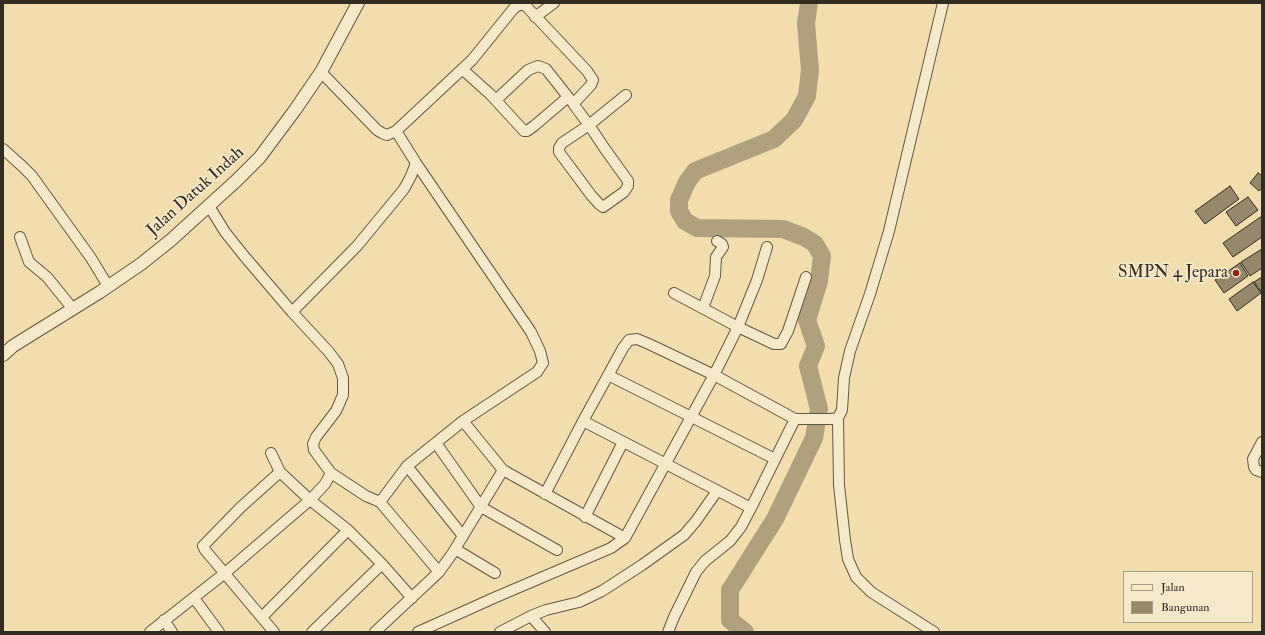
<!DOCTYPE html>
<html>
<head>
<meta charset="utf-8">
<style>
  body { margin:0 }
  #map { position:relative; width:1265px; height:635px; overflow:hidden; background:#f1ddad; font-family:"IM FELL Double Pica",serif }
  canvas { display:block }
  .frame { position:absolute; inset:0; border:4px solid #342b21; pointer-events:none }
  .legend { position:absolute; left:1123px; top:571px; width:130px; height:52px; box-sizing:border-box; background:#f6e9ca; border:1px solid #a89d86; margin:0; padding:5px 7px; list-style:none; font-size:12px; color:#342b21 }
  .legend li { display:flex; align-items:center; gap:8px; height:20px }
  .legend b { width:20px; border:1px solid #a89d86 }
</style>
</head>
<body>
<div id="map">
<canvas width="1265" height="635"></canvas>
<div class="frame"></div>
<ul class="legend">
<li><b style="height:5px;background:#f6e9ca"></b>Jalan</li>
<li><b style="height:11px;background:#96886a"></b>Bangunan</li>
</ul>
</div>
<script>
const ctx = document.querySelector('canvas').getContext('2d');
ctx.lineJoin = 'round';
const poly = rows => new Path2D(rows.map(r => 'M' + r).join(''));
function trace(path, color, width, dash) { ctx.strokeStyle = color; ctx.lineWidth = width; ctx.lineCap = dash ? 'butt' : 'round'; ctx.setLineDash(dash || []); ctx.stroke(path); }
function paint(path, color) { ctx.fillStyle = color; ctx.fill(path, 'evenodd'); }
function write(font, color, halo, rows, align = 'center') {
  ctx.font = font + ' "IM FELL Double Pica",serif'; ctx.lineWidth = 3.5; ctx.setLineDash([]); ctx.textBaseline = 'middle'; ctx.strokeStyle = halo; ctx.fillStyle = color; for (const [text, x, y, turn = 0] of rows) {
    ctx.save(); ctx.translate(x, y); ctx.rotate((+turn || 0) * Math.PI / 180); ctx.textAlign = isNaN(turn) ? turn : align; if (halo) ctx.strokeText(text, 0, 0); ctx.fillText(text, 0, 0); ctx.restore();
  }
}
const river = poly([
  [745,632,730,620,730,590,775,519,814,438,819,409,808,366,816,346,807,320,819,281,822,256,815,244,804,237,783,229,697,228,685,221,679,211,679,200,687,182,695,171,774,139,794,120,807,96,810,70,806,23,809,3]
]);
const building = poly([
  [1258,173,1262,176,1262,188,1259,191,1250,183,1258,173],
  [1230,186,1239,199,1205,224,1195,211,1230,186],
  [1248,197,1258,210,1236,226,1226,212,1248,197],
  [1262,216,1262,237,1233,257,1223,243,1262,216],
  [1262,249,1262,268,1250,276,1241,262,1262,249],
  [1240,263,1248,276,1224,293,1215,280,1240,263],
  [1262,277,1262,293,1254,282,1262,277],
  [1253,282,1261,293,1237,311,1229,299,1253,282]
]);
const minor = poly([
  [535,17,554,3],
  [462,69,490,94,524,131,527,131,534,126,568,97],
  [321,72,377,130,382,133,387,135,396,131,472,60,514,8,519,5,525,5,587,71,593,80,591,85,575,102,574,105,589,125,605,149,628,181,628,186,624,192,603,207,599,204,591,195,559,152,559,148,562,143,589,125,626,95],
  [496,100,528,70,538,66,546,69,572,102],
  [3,149,22,166,32,176,91,258,108,286],
  [209,206,225,232,245,257,292,312,329,352,338,364,343,378,343,395,336,411,316,437,313,444,314,450,331,473,366,496,380,502,439,572],
  [20,237,29,262,47,277,73,309],
  [674,293,738,327,757,280,767,247],
  [703,308,715,276,716,257,723,247,722,244,717,241],
  [292,312,357,246,390,206,404,189,411,176,416,163],
  [608,375,775,459],
  [838,418,839,485,845,540,848,559,856,577,871,592,934,632],
  [463,421,503,470],
  [583,421,751,508,795,419],
  [1262,442,1253,459,1254,467,1256,470,1262,472],
  [436,443,481,507,557,550],
  [271,453,280,472,241,507,203,546,205,550,274,632],
  [407,466,463,536],
  [280,472,310,500,348,530,382,564,412,598],
  [545,494,583,421,623,348,629,340,637,339,649,344,714,375,795,419,831,419,838,418,842,410,844,378,850,351,870,294,889,231,943,3],
  [380,502,407,466,463,421,537,372,543,363,540,351,531,332,416,163,396,131],
  [585,517,623,442],
  [455,549,495,573],
  [194,598,219,632],
  [531,616,545,632],
  [262,617,348,530],
  [164,620,172,632],
  [150,632,225,573,310,500,325,484,331,473],
  [312,632,382,564],
  [375,632,439,572,452,554,503,470,625,538,714,375,738,327,774,344,781,344,788,331,806,277],
  [418,632,496,597,611,548,625,538],
  [500,632,531,616,546,610,579,602,602,591,642,565,684,535,696,521,717,491],
  [668,632,674,617,696,572,705,561,730,541,741,527,751,508]
]);
const tertiary = poly([
  [3,355,13,346,100,292,141,264,171,240,236,181,260,157,295,110,321,72,358,3]
]);
const markers = [
  [1236,273,4,"#8f2418"]
];
const streetNames = [
  ["Jalan Datuk Indah",196,192,-42]
];
const poiNames = [
  ["SMPN 4 Jepara",1228,273]
];
trace(river, '#b1a07d', 18);
paint(building, '#96886a');
trace(building, '#342b21', 1);
trace(minor, '#635844', 12);
trace(tertiary, '#635844', 14);
trace(minor, '#f6e9ca', 10);
trace(tertiary, '#f6e9ca', 12);
for (const [x, y, r, color] of markers) { const dot = new Path2D(); dot.arc(x, y, r, 0, 2 * Math.PI); ctx.fillStyle = color; ctx.fill(dot); trace(dot, '#f6e9ca', 1.5); }
write('17px', '#342b21', '#f6e9ca', streetNames);
write('17px', '#342b21', '#f6e9ca', poiNames, 'right');
</script>
</body>
</html>
